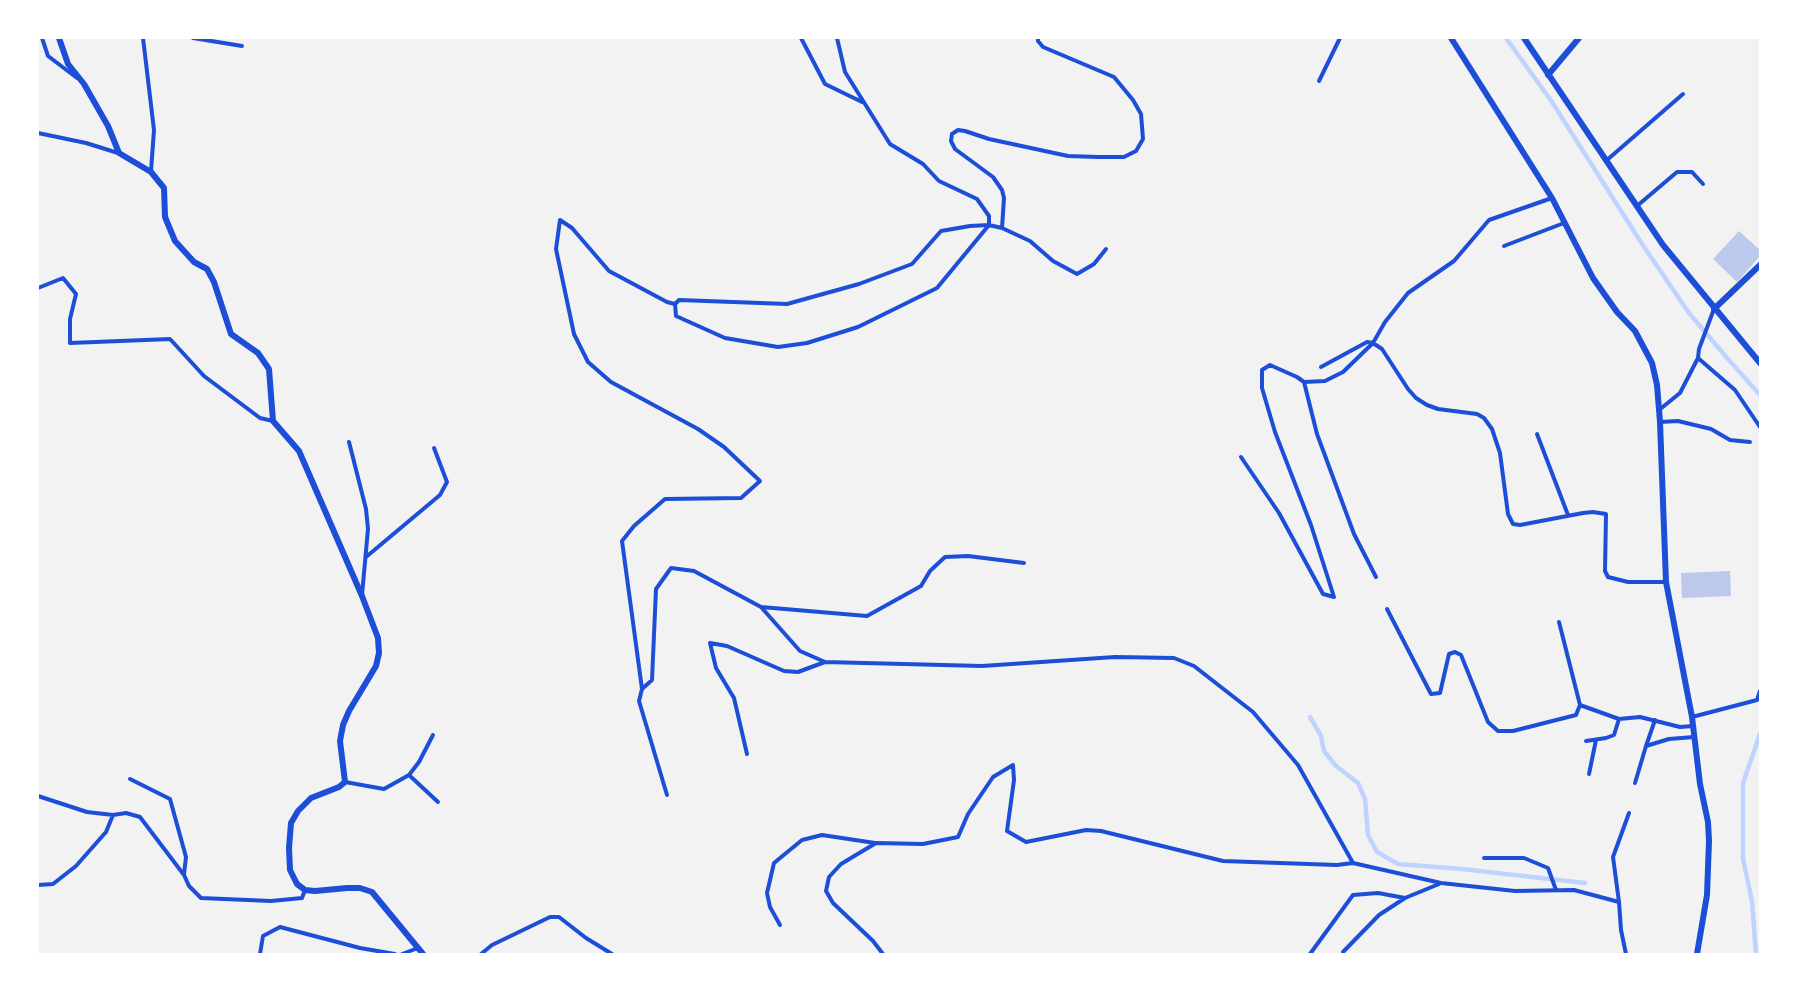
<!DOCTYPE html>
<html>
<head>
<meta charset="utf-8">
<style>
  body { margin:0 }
  #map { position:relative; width:1798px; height:992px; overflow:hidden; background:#f2f2f2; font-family:Mulish,sans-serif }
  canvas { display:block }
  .frame { position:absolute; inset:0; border:39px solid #fff; pointer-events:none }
</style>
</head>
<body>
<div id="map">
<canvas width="1798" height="992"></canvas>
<div class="frame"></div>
</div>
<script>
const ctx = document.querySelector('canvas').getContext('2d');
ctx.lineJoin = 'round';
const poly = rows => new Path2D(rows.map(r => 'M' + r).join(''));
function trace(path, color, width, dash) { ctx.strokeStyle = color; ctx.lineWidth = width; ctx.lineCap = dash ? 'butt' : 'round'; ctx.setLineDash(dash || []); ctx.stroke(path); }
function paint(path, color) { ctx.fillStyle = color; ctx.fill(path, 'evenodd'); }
const stream = poly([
  [1506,38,1552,102,1642,244,1689,313,1728,359,1760,395],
  [1310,717,1321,736,1324,751,1336,766,1358,783,1365,799,1368,835,1377,852,1398,864,1462,869,1585,883],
  [1756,954,1752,901,1743,859,1743,783,1760,734]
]);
const building = poly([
  [1739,231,1760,250,1760,256,1737,282,1713,259],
  [1730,571,1731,596,1682,598,1681,573]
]);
const service = poly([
  [42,38,48,56,77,78],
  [143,38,154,130,151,171],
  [193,38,242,46],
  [801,38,825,84,862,102],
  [1319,81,1340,38],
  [38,133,86,143,118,153],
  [1607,160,1683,94],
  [1637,206,1677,172,1692,172,1703,184],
  [1002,228,1004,198,1002,190,993,177,955,149,951,141,952,134,958,130,965,131,989,139,1068,156,1098,157,1124,157,1136,151,1143,139,1141,114,1133,100,1114,77,1043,47,1038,41,1038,38],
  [1504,246,1564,223],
  [38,288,63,278,76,294,70,319,70,343,170,339,204,376,260,418,273,421],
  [675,304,679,300,787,304,859,284,912,264,941,231,970,226,989,225,1002,228,1030,241,1053,261,1077,274,1094,264,1106,249],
  [1698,358,1735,390,1760,427],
  [1321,367,1367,342,1373,343,1382,349,1408,389,1416,398,1427,405,1438,409,1477,414,1484,418,1492,429,1500,453,1508,514,1513,524,1520,525,1583,513,1593,512,1606,514,1605,571,1608,577,1628,582,1666,582],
  [1304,382,1317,434,1354,534,1376,577],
  [1659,410,1680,393,1698,358,1699,349,1714,309],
  [1660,422,1678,421,1711,429,1730,440,1750,442],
  [1537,434,1568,515],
  [349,442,366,509,368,529,362,595],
  [1241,457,1279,513,1323,594,1334,597,1311,525,1275,432,1262,388,1262,370,1270,365,1297,377,1304,382,1325,381,1343,372,1373,343,1385,322,1408,293,1454,261,1489,220,1552,198],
  [366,557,440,495,447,482,434,448],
  [761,607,867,616,921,586,930,571,945,557,968,556,1024,563],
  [1387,609,1431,694,1440,693,1449,654,1455,652,1461,655,1488,722,1498,731,1513,731,1576,715,1580,705,1559,622],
  [825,662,982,666,1115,657,1174,658,1194,666,1253,712,1298,765,1353,863,1337,865,1223,861,1101,831,1086,830,1026,842,1007,831,1014,780,1013,765,993,777,968,814,958,837,923,844,876,843,841,864,829,877,826,891,833,903,873,941,883,954],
  [642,689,639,701,667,795],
  [1580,705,1619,719,1640,717,1680,727,1693,726],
  [1692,717,1757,700,1760,691],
  [1586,741,1606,738,1614,735,1619,719],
  [1646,746,1655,720],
  [747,754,734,698,716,668,710,643,727,646,784,671,798,672,825,662,800,651,761,607,694,571,671,568,656,589,652,680,642,689,622,541,634,526,665,499,741,498,760,481,724,447,698,429,611,382,588,362,574,334,556,249,560,220,572,228,609,271,667,302,675,304,676,316,725,338,778,347,807,343,858,327,937,288,989,225,989,216,977,199,939,181,923,164,890,144,845,72,837,38],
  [1589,774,1596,740],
  [409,775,438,802],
  [130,779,170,799,186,857,184,874],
  [345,782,384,789,409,775,419,762,433,735],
  [1635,783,1646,746,1669,739,1694,737],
  [38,796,87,812,113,815,126,813,140,817,184,875,189,886,201,898,271,901,302,898,305,890],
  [1484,858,1524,858,1548,868,1556,890],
  [1353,863,1441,883,1515,891,1574,890,1619,902],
  [38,885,53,884,76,866,106,832,113,815],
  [780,925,770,907,767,893,774,863,802,840,822,835,875,843],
  [1343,952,1379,915,1405,898,1439,884],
  [260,954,263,936,280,927,360,948,395,954],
  [402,954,418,948],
  [481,954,492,945,550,917,559,917,586,938,612,954],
  [1310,954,1353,895,1378,893,1405,898],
  [1626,954,1621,930,1619,902,1613,857,1629,813]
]);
const minor = poly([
  [59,38,68,64,84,84,108,126,119,153,151,172,164,188,165,217,175,241,194,262,207,269,214,282,231,334,258,353,269,369,273,421,299,451,362,596,378,638,379,653,376,666,349,711,343,725,340,741,345,782,339,787,311,798,298,811,291,823,289,848,290,870,297,884,305,890,315,891,347,888,360,888,372,892,423,954],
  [1451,38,1552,198,1593,278,1617,312,1635,331,1652,363,1657,385,1660,422,1666,582,1692,717,1700,784,1708,822,1709,841,1707,895,1697,954],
  [1524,38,1663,245,1760,363],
  [1548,75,1579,38],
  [1714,309,1760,265]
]);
trace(stream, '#bfd3fe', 4.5);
paint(building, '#bdc9ec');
trace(service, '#1d4ed8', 4);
trace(minor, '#1d4ed8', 6);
</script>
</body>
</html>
